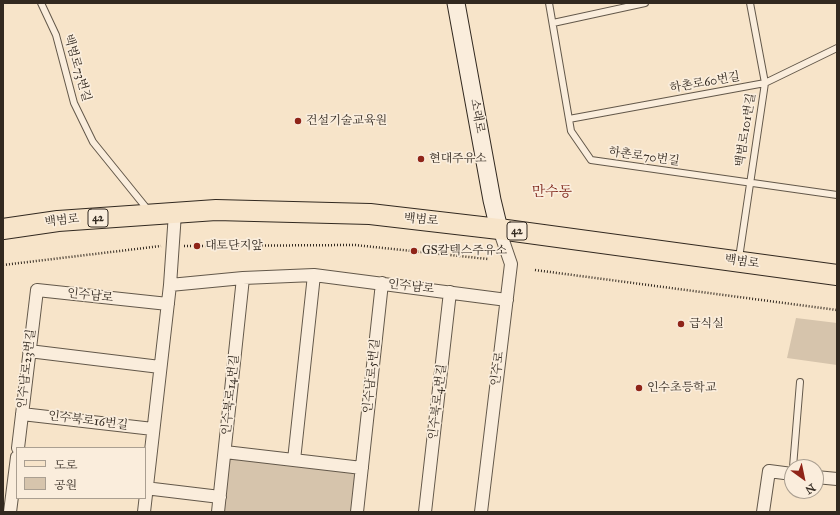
<!DOCTYPE html>
<html>
<head>
<meta charset="utf-8">
<style>
  body { margin:0 }
  #map { position:relative; width:840px; height:515px; overflow:hidden; background:#f7e4c9; font-family:"IM FELL Great Primer","Noto Serif KR",serif }
  canvas { display:block }
  .frame { position:absolute; inset:0; border:4px solid #322920; pointer-events:none }
  .legend { position:absolute; left:16px; top:447px; width:130px; height:52px; box-sizing:border-box; background:#faeddc; border:1px solid #aa9f91; margin:0; padding:5px 7px; list-style:none; font-size:12px; color:#322920 }
  .legend li { display:flex; align-items:center; gap:8px; height:20px }
  .legend b { width:20px; border:1px solid #aa9f91 }
  .north { position:absolute; left:784px; top:459px; width:40px; height:40px; box-sizing:border-box; background:#faeddc; border:1px solid #aa9f91; border-radius:50%; rotate:147deg; font-size:11px; font-weight:700; line-height:16px; text-align:center; color:#322920 }
  .north::after { content:''; display:block; margin:auto; width:14px; height:18px; background:#8f2418; clip-path:polygon(50% 0,100% 100%,50% 72%,0 100%) }
</style>
</head>
<body>
<div id="map">
<canvas width="840" height="515"></canvas>
<div class="frame"></div>
<ul class="legend">
<li><b style="height:5px;background:#f7e4c9"></b>도로</li>
<li><b style="height:11px;background:#d6c4ac"></b>공원</li>
</ul>
<div class="north">N</div>
</div>
<script>
const ctx = document.querySelector('canvas').getContext('2d');
ctx.lineJoin = 'round';
function paint(path, color) { ctx.fillStyle = color; ctx.fill(path, 'evenodd'); }
const poly = rows => new Path2D(rows.map(r => 'M' + r).join(''));
function trace(path, color, width, dash) { ctx.strokeStyle = color; ctx.lineWidth = width; ctx.lineCap = dash ? 'butt' : 'round'; ctx.setLineDash(dash || []); ctx.stroke(path); }
function write(font, color, halo, rows, align = 'center') {
  ctx.font = font + ' "IM FELL Great Primer","Noto Serif KR",serif'; ctx.lineWidth = 3.5; ctx.setLineDash([]); ctx.textBaseline = 'middle'; ctx.strokeStyle = halo; ctx.fillStyle = color; for (const [text, x, y, turn = 0] of rows) {
    ctx.save(); ctx.translate(x, y); ctx.rotate((+turn || 0) * Math.PI / 180); ctx.textAlign = isNaN(turn) ? turn : align; if (halo) ctx.strokeText(text, 0, 0); ctx.fillText(text, 0, 0); ctx.restore();
  }
}
const green = poly([
  [796,318,837,323,837,365,787,358],
  [225,452,362,468,357,512,218,512]
]);
const path = poly([
  [184,246,355,245,488,259],
  [3,265,161,246],
  [535,270,837,310]
]);
const lane = poly([
  [41,3,56,35,74,103,93,142,148,210],
  [549,3,571,131,591,160,837,195],
  [553,23,645,3],
  [569,119,765,83,837,48],
  [739,258,765,83,750,3],
  [793,467,800,382]
]);
const street = poly([
  [170,285,243,278,314,275,507,300],
  [29,351,160,367],
  [22,414,153,429],
  [18,448,37,290,168,304],
  [225,452,362,468],
  [294,460,314,275],
  [816,477,837,479],
  [145,488,220,497],
  [10,512,17,457],
  [144,512,170,285,175,213],
  [218,512,243,278],
  [357,512,382,283],
  [425,512,450,292],
  [481,512,511,264,499,229],
  [763,512,769,471,792,474]
]);
const secondary = poly([
  [456,3,492,200,499,229]
]);
const primary = poly([
  [3,229,58,221,216,210,370,214,499,229,837,275]
]);
const markers = [
  [298,121,4,"#8f2418"],
  [421,159,4,"#8f2418"],
  [197,246,4,"#8f2418"],
  [414,251,4,"#8f2418"],
  [681,324,4,"#8f2418"],
  [639,388,4,"#8f2418"]
];
const shields = [
  [98,218,20],
  [517,231,20]
];
const shieldNames = [
  ["42",98,218],
  ["42",517,231]
];
const streetNames = [
  ["백범로73번길",77,68,74],
  ["하촌로60번길",705,83,-10],
  ["소래로",477,116,80],
  ["백범로101번길",746,130,-81],
  ["하촌로70번길",644,157,8],
  ["백범로",421,220,6],
  ["백범로",62,221,-6],
  ["백범로",742,262,8],
  ["인수남로",411,287,7],
  ["인수남로",90,296,6],
  ["인수남로23번길",27,369,-83],
  ["인수로",498,369,-83],
  ["인수남로5번길",372,376,-84],
  ["인수북로14번길",231,395,-84],
  ["인수북로4번길",438,402,-83],
  ["인수북로16번길",88,421,7]
];
const poiNames = [
  ["건설기술교육원",306,121],
  ["현대주유소",429,159],
  ["대토단지앞",205,246],
  ["GS칼텍스주유소",422,251],
  ["급식실",689,324],
  ["인수초등학교",647,388]
];
const quarterNames = [
  ["만수동",552,193]
];
paint(green, '#d6c4ac');
trace(lane, '#63584a', 8);
trace(street, '#63584a', 14);
trace(secondary, '#322920', 19);
trace(primary, '#322920', 22);
trace(path, '#322920', 2.5, [1, 2]);
trace(lane, '#faeddc', 6);
trace(street, '#faeddc', 12);
trace(secondary, '#faeddc', 17);
trace(primary, '#f7e4c9', 20);
for (const [x, y, r, color] of markers) { const dot = new Path2D(); dot.arc(x, y, r, 0, 2 * Math.PI); ctx.fillStyle = color; ctx.fill(dot); trace(dot, '#faeddc', 1.5); }
for (const [x, y, w] of shields) { const box = new Path2D(); box.roundRect(x - w / 2, y - 9, w, 18, 3); ctx.fillStyle = '#faeddc'; ctx.fill(box); trace(box, '#322920', 1); }
write('bold 11px', '#322920', null, shieldNames);
write('12px', '#322920', '#faeddc', streetNames);
write('12px', '#322920', '#faeddc', poiNames, 'left');
write('14px', '#7a1f14', '#faeddc', quarterNames);
</script>
</body>
</html>
